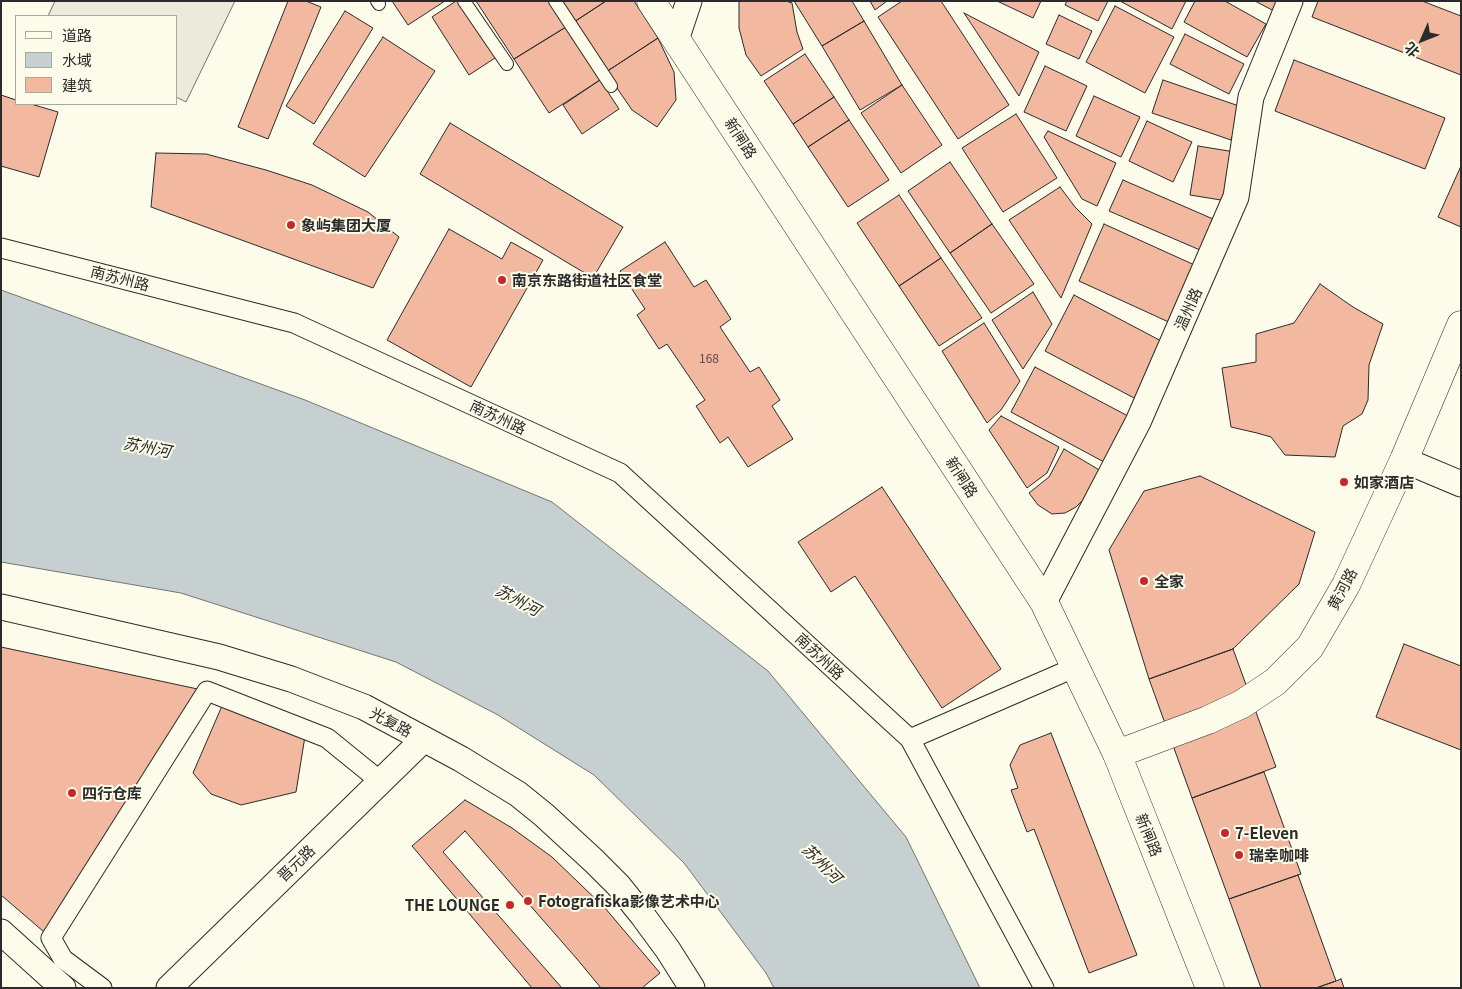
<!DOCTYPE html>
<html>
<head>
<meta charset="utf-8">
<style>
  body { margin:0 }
  #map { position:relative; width:1462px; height:989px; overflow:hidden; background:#fdfbea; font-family:Georgia,"Noto Sans SC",serif }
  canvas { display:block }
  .frame { position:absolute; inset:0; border:2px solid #2b2b2b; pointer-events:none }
  .legend { position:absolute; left:15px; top:15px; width:162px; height:90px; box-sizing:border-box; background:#fdfbea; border:1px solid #a9a89e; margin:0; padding:6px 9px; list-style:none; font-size:15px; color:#2b2b2b }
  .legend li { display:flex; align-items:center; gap:10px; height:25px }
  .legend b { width:25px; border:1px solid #a9a89e }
  .north { position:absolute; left:1397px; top:15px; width:50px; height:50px; -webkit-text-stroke:4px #fdfbea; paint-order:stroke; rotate:226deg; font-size:14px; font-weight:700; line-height:20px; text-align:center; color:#2b2b2b }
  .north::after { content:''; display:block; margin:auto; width:18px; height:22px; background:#2b2b2b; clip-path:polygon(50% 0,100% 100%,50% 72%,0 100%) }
</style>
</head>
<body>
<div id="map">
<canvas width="1462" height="989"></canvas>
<div class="frame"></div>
<ul class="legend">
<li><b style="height:6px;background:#fdfbea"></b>道路</li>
<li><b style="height:14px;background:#c7d0d0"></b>水域</li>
<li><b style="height:14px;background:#f2b8a0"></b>建筑</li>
</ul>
<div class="north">北</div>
</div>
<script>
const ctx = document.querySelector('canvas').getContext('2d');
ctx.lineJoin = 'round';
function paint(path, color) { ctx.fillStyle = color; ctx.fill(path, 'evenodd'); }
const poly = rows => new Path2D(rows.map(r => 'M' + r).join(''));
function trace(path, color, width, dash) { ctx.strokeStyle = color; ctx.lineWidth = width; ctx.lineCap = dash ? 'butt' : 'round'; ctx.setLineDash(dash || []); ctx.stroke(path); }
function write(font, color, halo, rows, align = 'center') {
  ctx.font = font + ' Georgia,"Noto Sans SC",serif'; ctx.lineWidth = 4; ctx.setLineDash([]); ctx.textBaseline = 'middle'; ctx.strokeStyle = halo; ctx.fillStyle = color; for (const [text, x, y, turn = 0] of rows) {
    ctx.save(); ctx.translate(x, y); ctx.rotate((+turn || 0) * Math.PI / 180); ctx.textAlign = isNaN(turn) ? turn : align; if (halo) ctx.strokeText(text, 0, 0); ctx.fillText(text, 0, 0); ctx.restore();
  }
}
const parking = poly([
  [55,1,235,1,186,102,176,97,176,16,48,16,55,1]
]);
const water = poly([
  [1,290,305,400,552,502,768,671,906,837,980,988,774,988,766,973,684,863,594,775,498,715,396,662,181,593,1,562,1,290]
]);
const building = poly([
  [288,1,306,1,321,7,268,139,238,127,288,1],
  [392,1,445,1,408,25,392,1],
  [456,1,463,1,498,56,469,75,432,17,456,1],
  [476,1,549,1,566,27,514,59,476,1],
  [560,1,606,1,574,22,560,1],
  [606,1,634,1,658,38,606,72,574,22,606,1],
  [739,1,786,1,792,3,797,32,803,49,761,76,746,55,739,28,739,1],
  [794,1,852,1,864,21,822,46,794,1],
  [870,1,887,1,875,10,870,1],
  [902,1,941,1,1009,105,958,139,878,17,902,1],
  [997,1,1041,1,1033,18,997,1],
  [1067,1,1108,1,1098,21,1065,5,1067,1],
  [1120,1,1186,1,1172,29,1120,1],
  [1195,1,1225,1,1266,24,1247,57,1184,22,1195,1],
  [1255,1,1279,1,1274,11,1255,1],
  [1318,1,1422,1,1461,16,1461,75,1312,17,1318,1],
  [1115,6,1174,37,1145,93,1086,62,1115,6],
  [345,11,373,28,314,124,286,106,345,11],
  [964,13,1039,52,1019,96,964,13],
  [1059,15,1092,31,1079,59,1046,44,1059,15],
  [864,21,902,85,860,110,822,46,864,21],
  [566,27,600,80,549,113,514,59,566,27],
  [1185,34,1244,64,1229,94,1170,64,1185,34],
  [383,37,435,71,365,177,313,144,383,37],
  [658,38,674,72,676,100,657,127,632,110,606,72,658,38],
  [805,54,834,97,793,124,764,81,805,54],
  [1294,60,1445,118,1425,169,1275,111,1294,60],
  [1045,66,1087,86,1066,131,1024,112,1045,66],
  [600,80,619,109,582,134,563,105,600,80],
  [1163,80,1242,107,1231,140,1152,113,1163,80],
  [902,85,942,145,901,173,861,113,902,85],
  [1,95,16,100,16,104,31,104,58,112,39,177,1,166,1,95],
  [1094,96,1140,117,1121,157,1076,136,1094,96],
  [834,97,849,120,808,147,793,124,834,97],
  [1016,114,1057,178,1003,212,962,148,1016,114],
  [849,120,889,180,848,207,808,147,849,120],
  [1147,121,1192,142,1173,182,1129,161,1147,121],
  [450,123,623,227,593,278,420,174,450,123],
  [1048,131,1116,163,1097,206,1082,199,1044,137,1048,131],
  [1198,146,1235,152,1227,201,1190,195,1198,146],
  [156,153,206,154,266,170,312,185,368,212,399,237,373,288,151,207,156,153],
  [950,162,992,224,950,253,908,191,950,162],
  [1461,166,1461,227,1438,217,1461,166],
  [1123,180,1220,222,1207,253,1109,211,1123,180],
  [1060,187,1075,207,1092,224,1061,298,1009,220,1060,187],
  [899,195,941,258,899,286,857,223,899,195],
  [992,224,1034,284,991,313,950,253,992,224],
  [1104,224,1199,267,1173,324,1079,281,1104,224],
  [449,229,502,259,511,242,543,260,471,387,387,340,449,229],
  [665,242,694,287,706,280,731,319,720,327,750,372,759,367,780,400,772,406,793,439,748,467,728,437,720,443,696,406,705,400,667,344,659,349,637,315,645,309,620,271,665,242],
  [941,258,982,318,939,346,899,286,941,258],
  [1320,284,1353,307,1383,324,1369,365,1368,400,1362,414,1343,426,1335,457,1285,455,1271,437,1257,433,1231,427,1222,368,1256,362,1256,334,1294,323,1320,284],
  [1033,292,1052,324,1023,369,992,320,1033,292],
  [1074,295,1165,343,1136,399,1045,351,1074,295],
  [984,323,1020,381,1001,410,987,423,942,351,984,323],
  [1035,367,1128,416,1104,462,1011,412,1035,367],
  [1001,416,1059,447,1047,473,1027,488,989,430,1001,416],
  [1064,449,1101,471,1087,496,1076,507,1065,513,1052,514,1038,505,1029,493,1049,477,1064,449],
  [1200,476,1315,532,1299,584,1233,649,1149,679,1109,550,1144,491,1200,476],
  [882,487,1001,669,942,708,855,576,831,592,798,542,882,487],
  [1404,644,1461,666,1461,750,1376,717,1404,644],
  [1,647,207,691,51,938,1,895,1,647],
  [1233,649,1276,767,1192,798,1149,679,1233,649],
  [225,699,306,730,296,792,241,805,211,794,193,773,225,699],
  [1051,733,1137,955,1089,973,1034,829,1027,832,1011,790,1018,788,1010,765,1020,745,1051,733],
  [1264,772,1301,874,1229,899,1192,798,1264,772],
  [465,800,512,828,552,857,605,908,660,973,642,988,532,988,412,846,465,800],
  [465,831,577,959,601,988,562,988,443,852,465,831],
  [1298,875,1336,981,1316,988,1261,988,1229,899,1298,875],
  [1341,979,1344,988,1316,988,1336,981,1341,979]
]);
const service = poly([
  [377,1,379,4],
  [464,1,507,64],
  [555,1,611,86]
]);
const pedestrian = poly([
  [1,248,294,323,620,473,910,739,1044,988],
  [910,739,1076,667],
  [102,988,63,959,51,938,207,691,327,738,380,781,372,789]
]);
const minor = poly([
  [676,40,689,1],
  [1404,460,1461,484],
  [1044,602,1138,422,1236,197,1251,97,1290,1],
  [1,607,219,657,291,679,364,707,461,759,518,794,544,815,594,861,618,885,643,916,668,950,692,988],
  [1,932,63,988],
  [169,988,424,739]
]);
const tertiary = poly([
  [1117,754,1208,720,1242,704,1275,682,1310,647,1346,585,1404,460,1461,325]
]);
const secondary = poly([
  [651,1,1044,602,1117,754,1210,988]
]);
const markers = [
  [291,225,5,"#c62828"],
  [502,280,5,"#c62828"],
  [1344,482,5,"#c62828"],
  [1144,581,5,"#c62828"],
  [72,793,5,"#c62828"],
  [1225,833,5,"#c62828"],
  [1239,855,5,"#c62828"],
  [528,901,5,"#c62828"],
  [510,905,5,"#c62828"]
];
const numberNames = [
  ["168",709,358]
];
const streetNames = [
  ["新闸路",741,138,57],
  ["南苏州路",120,278,14],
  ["温州路",1188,309,-66],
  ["南苏州路",498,417,25],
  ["新闸路",962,477,57],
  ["黄河路",1342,589,-62],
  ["南苏州路",820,656,43],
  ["光复路",391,722,28],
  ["新闸路",1149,835,68],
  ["晋元路",296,863,-44]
];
const poiNames = [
  ["象屿集团大厦",301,225],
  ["南京东路街道社区食堂",512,280],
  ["如家酒店",1354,482],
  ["全家",1154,581],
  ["四行仓库",82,793],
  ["7-Eleven",1235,833],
  ["瑞幸咖啡",1249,855],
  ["Fotografiska影像艺术中心",538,901],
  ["THE LOUNGE",500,905,"right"]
];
const waterNames = [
  ["苏州河",147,447,11],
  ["苏州河",518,600,28],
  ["苏州河",822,863,45]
];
paint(parking, '#eceadb');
trace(parking, '#74746e', 1);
paint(water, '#c7d0d0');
trace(water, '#74746e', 1);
paint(building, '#f2b8a0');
trace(building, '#2b2b2b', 1);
trace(service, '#2b2b2b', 14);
trace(pedestrian, '#2b2b2b', 21);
trace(minor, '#2b2b2b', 27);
trace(tertiary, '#2b2b2b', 29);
trace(secondary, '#2b2b2b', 29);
trace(service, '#fdfbea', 12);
trace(pedestrian, '#fdfbea', 19);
trace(minor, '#fdfbea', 25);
trace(tertiary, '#fdfbea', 28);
trace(secondary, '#fdfbea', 28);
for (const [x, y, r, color] of markers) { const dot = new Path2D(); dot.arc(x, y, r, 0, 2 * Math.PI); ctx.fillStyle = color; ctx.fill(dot); trace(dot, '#fdfbea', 2); }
write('12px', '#5d4e48', null, numberNames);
write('15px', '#2b2b2b', '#fdfbea', streetNames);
write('bold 15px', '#2b2b2b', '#fdfbea', poiNames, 'left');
write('italic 16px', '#2b2b2b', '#fdfbea', waterNames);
</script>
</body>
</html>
